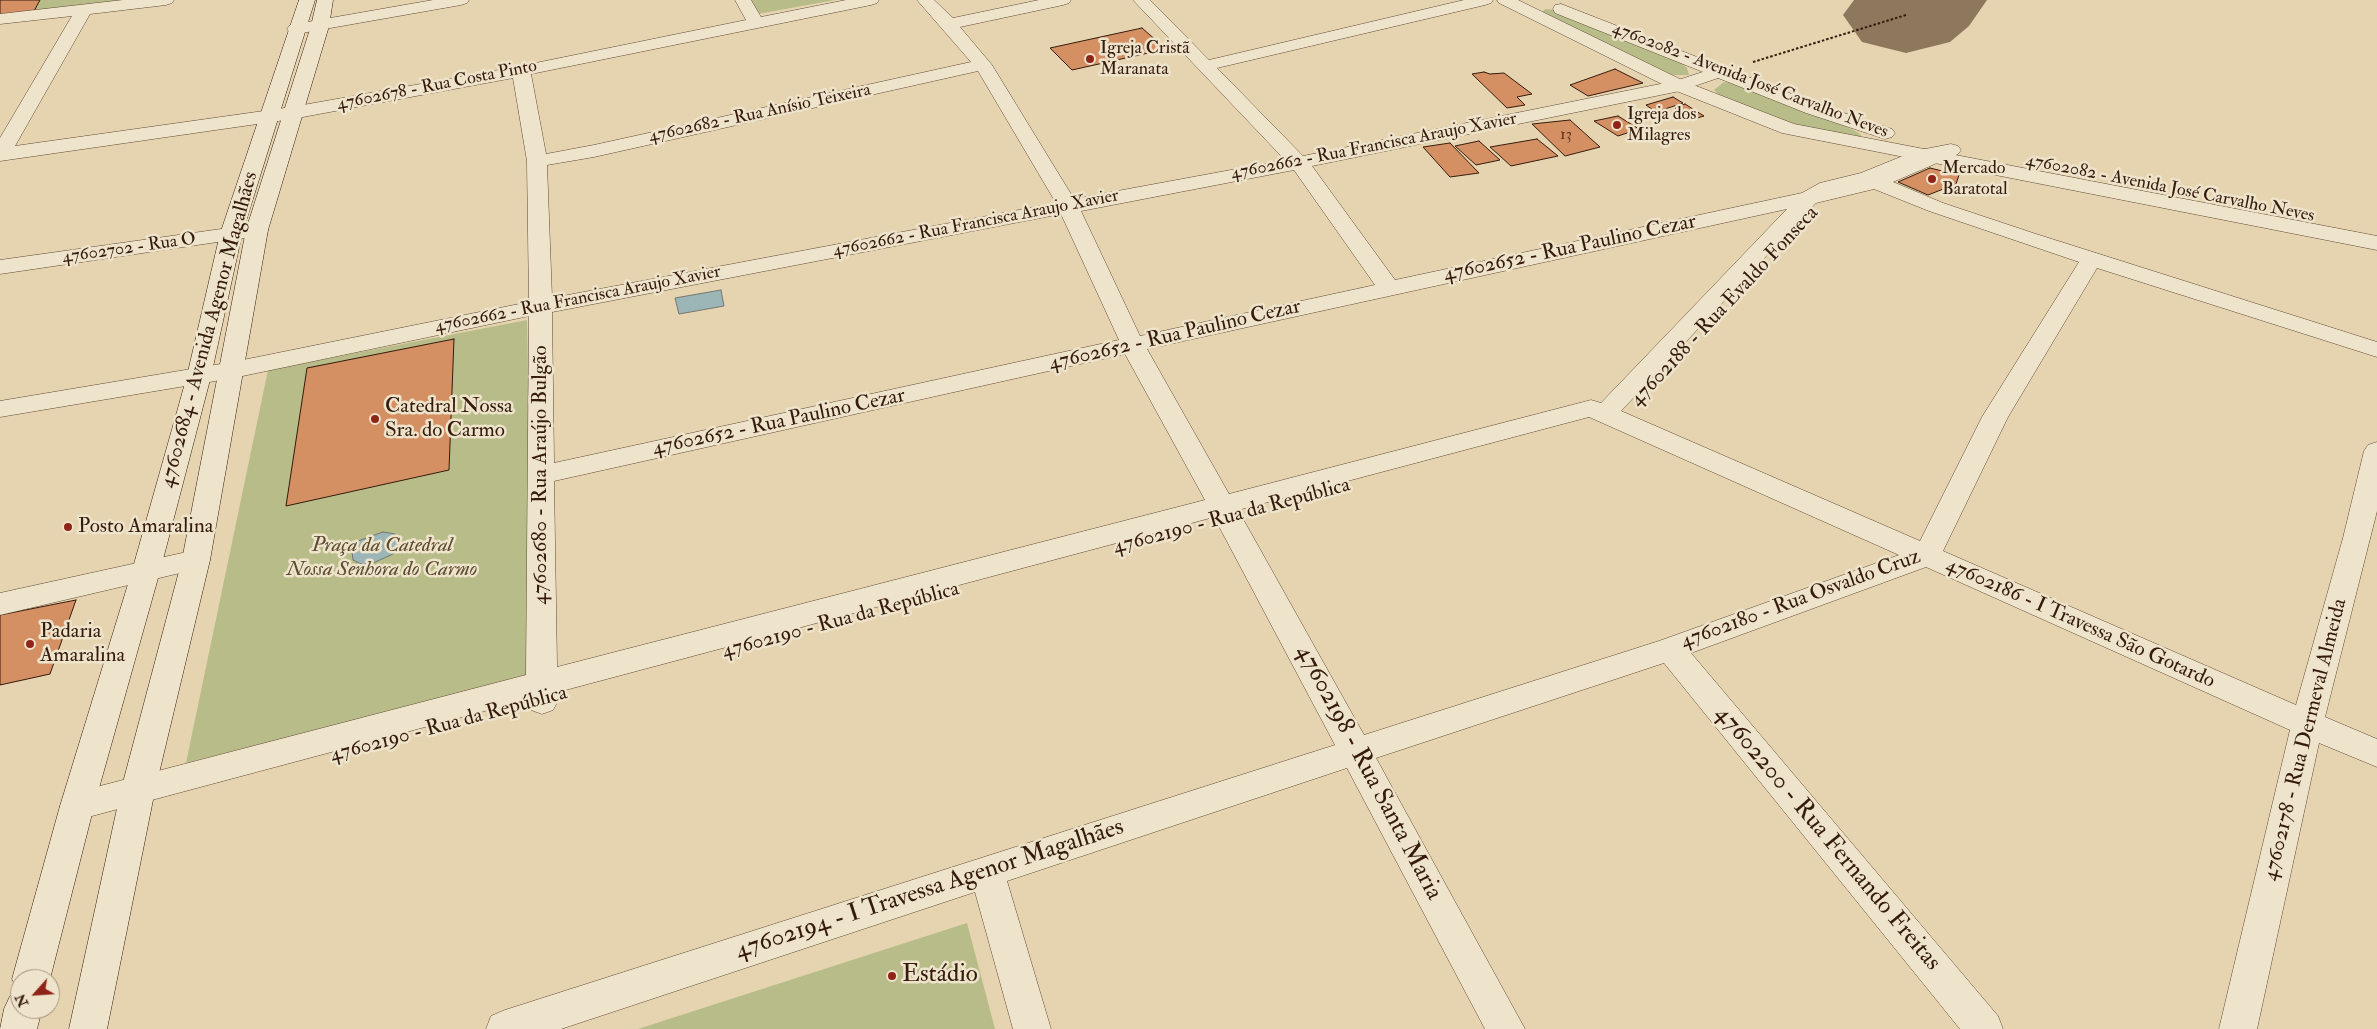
<!DOCTYPE html>
<html>
<head>
<meta charset="utf-8">
<style>
  body { margin:0 }
  #map { position:relative; width:2377px; height:1029px; overflow:hidden; background:#e5d4af; font-family:"IM FELL Double Pica",serif }
  canvas { display:block }
  .north { position:absolute; left:10px; top:969px; width:50px; height:50px; box-sizing:border-box; background:#eee3cb; border:1px solid #a4937f; border-radius:50%; rotate:244deg; font-size:14px; font-weight:700; line-height:20px; text-align:center; color:#351b0c }
  .north::after { content:''; display:block; margin:auto; width:18px; height:22px; background:#8f2418; clip-path:polygon(50% 0,100% 100%,50% 72%,0 100%) }
</style>
</head>
<body>
<div id="map">
<canvas width="2377" height="1029"></canvas>
<div class="north">N</div>
</div>
<script>
const ctx = document.querySelector('canvas').getContext('2d');
ctx.lineJoin = 'round';
function paint(path, color) { ctx.fillStyle = color; ctx.fill(path, 'evenodd'); }
const poly = rows => new Path2D(rows.map(r => 'M' + r).join(''));
function trace(path, color, width, dash) { ctx.strokeStyle = color; ctx.lineWidth = width; ctx.lineCap = dash ? 'butt' : 'round'; ctx.setLineDash(dash || []); ctx.stroke(path); }
function write(font, color, halo, rows, align = 'center') {
  ctx.font = font + ' "IM FELL Double Pica",serif'; ctx.lineWidth = 5; ctx.setLineDash([]); ctx.textBaseline = 'middle'; ctx.strokeStyle = halo; ctx.fillStyle = color; for (const [text, x, y, turn = 0] of rows) {
    ctx.save(); ctx.translate(x, y); ctx.rotate((+turn || 0) * Math.PI / 180); ctx.textAlign = isNaN(turn) ? turn : align; if (halo) ctx.strokeText(text, 0, 0); ctx.fillText(text, 0, 0); ctx.restore();
  }
}
const green = poly([
  [40,0,142,0,33,13],
  [750,0,835,0,758,14],
  [1545,9,1558,10,1679,60,1687,68,1689,75,1672,75,1544,15,1542,12],
  [1724,82,1745,86,1847,127,1857,132,1861,135,1860,138,1801,126,1757,112,1719,95,1714,90],
  [527,320,534,675,186,763,268,370],
  [967,923,995,1029,638,1029]
]);
const water = poly([
  [721,290,724,306,679,314,675,298,721,290],
  [383,532,395,534,401,540,400,545,393,554,371,564,361,564,353,560,352,551,358,541,383,532]
]);
const runway = poly([
  [1854,0,1987,0,1969,26,1950,42,1906,53,1862,42,1843,15,1854,0]
]);
const building = poly([
  [0,0,40,0,33,13,0,17,0,0],
  [1142,28,1166,49,1072,70,1050,48,1142,28],
  [1615,69,1643,83,1588,96,1570,85,1615,69],
  [1484,72,1490,74,1504,73,1532,94,1517,97,1525,105,1507,108,1472,74,1484,72],
  [1673,97,1683,103,1656,112,1646,105,1673,97],
  [1685,104,1704,116,1694,119,1675,108,1685,104],
  [1618,116,1639,129,1618,136,1594,121,1618,116],
  [1570,120,1600,147,1565,156,1532,124,1570,120],
  [1537,139,1558,156,1511,166,1490,147,1537,139],
  [1479,141,1500,160,1476,165,1455,146,1479,141],
  [1450,143,1479,173,1450,177,1423,147,1450,143],
  [1930,168,1959,175,1956,184,1928,195,1898,182,1930,168],
  [454,339,449,470,286,506,307,368,454,339],
  [76,600,50,674,0,685,0,615,76,600]
]);
const path = poly([
  [1753,62,1906,15]
]);
const minor = poly([
  [123,0,174,0,172,3,166,5,90,14,15,146,292,107,521,66,746,20,735,0,751,0,761,17,846,0,879,0,877,3,871,5,531,74,546,154,594,145,971,62,917,0,934,0,953,18,1039,0,1071,0,1069,3,1063,5,960,27,992,65,1074,199,1285,160,1133,0,1150,0,1209,60,1464,0,1493,0,1491,3,1485,5,1217,68,1303,156,1675,81,1718,67,1724,68,1727,72,1724,76,1680,91,1312,166,1395,280,1802,193,1820,183,1861,173,1915,151,1951,144,1958,146,1961,150,1958,154,1893,182,1943,203,2036,234,2377,342,2377,357,2097,268,2008,417,1943,551,2296,705,2343,538,2364,451,2368,445,2377,442,2377,511,2325,717,2377,739,2377,767,2319,743,2257,1029,2219,1029,2290,730,1926,567,1691,653,1998,1016,2003,1029,1960,1029,1664,663,1376,758,1525,1029,1485,1029,1347,768,1007,881,1051,1029,1013,1029,975,892,561,1029,486,1029,491,1016,505,1010,1335,745,1214,517,558,692,558,701,553,710,542,714,531,710,526,700,77,820,65,816,60,806,65,796,77,792,526,675,529,316,233,378,0,417,0,401,233,362,529,302,527,161,513,78,292,119,0,161,0,138,72,16,0,24,0,14,123,0],
  [978,71,1056,203,552,298,547,165,594,157,978,71],
  [1294,170,1375,285,1140,336,1081,211,1294,170],
  [1874,189,1929,211,2079,262,1982,417,1920,541,1621,411,1816,203,1874,189],
  [1787,209,1601,403,1591,400,1229,494,1147,349,1787,209],
  [1061,214,1119,340,554,463,552,312,1061,214],
  [1125,354,1205,500,557,667,554,481,1125,354],
  [1589,417,1899,555,1659,641,1364,735,1238,510,1589,417],
  [433,0,469,0,467,3,461,5,296,34,290,33,287,29,290,25,296,24,433,0],
  [257,224,265,225,268,230,265,235,0,274,0,260,257,224],
  [196,550,206,553,210,560,206,567,0,615,0,593,196,550]
]);
const tertiary = poly([
  [1497,0,1518,0,1686,82,1794,124,2377,236,2377,250,1782,133,1674,90,1499,3,1497,0],
  [1561,4,1820,105,1892,129,1895,133,1892,137,1885,139,1806,113,1555,13,1553,9,1555,5,1561,4]
]);
const secondary = poly([
  [299,0,315,0,242,234,211,376,160,571,94,806,50,979,20,979,20,1009,42,1009,37,1029,0,1029,4,1009,10,996,19,992,12,979,60,806,132,571,187,376,220,234,299,0],
  [317,0,333,0,329,26,268,230,210,560,155,790,107,1029,69,1029,121,790,182,560,246,230,311,26,317,0]
]);
const markers = [
  [1090,59,5,"#8f2418"],
  [1617,125,5,"#8f2418"],
  [1932,179,5,"#8f2418"],
  [375,419,5,"#8f2418"],
  [68,527,5,"#8f2418"],
  [30,644,5,"#8f2418"],
  [892,976,5,"#8f2418"]
];
const farNumbernames = [
  ["13",1566,136]
];
const farPoinames = [
  ["Igreja Cristã",1100,49],
  ["Maranata",1100,70],
  ["Igreja dos",1627,115],
  ["Milagres",1627,136],
  ["Mercado",1942,169],
  ["Baratotal",1942,190]
];
const farStreetnames = [
  ["47602082 - Avenida José Carvalho Neves",1750,81,21],
  ["47602678 - Rua Costa Pinto",437,86,-11],
  ["47602682 - Rua Anísio Teixeira",760,114,-12],
  ["47602662 - Rua Francisca Araujo Xavier",1374,147,-11],
  ["47602082 - Avenida José Carvalho Neves",2170,189,11],
  ["47602662 - Rua Francisca Araujo Xavier",976,224,-11],
  ["47602702 - Rua O",129,249,-8],
  ["47602662 - Rua Francisca Araujo Xavier",578,300,-11]
];
const streetNames = [
  ["47602652 - Rua Paulino Cezar",1570,249,-12],
  ["47602188 - Rua Evaldo Fonseca",1725,307,-47],
  ["47602684 - Avenida Agenor Magalhães",210,330,-75],
  ["47602652 - Rua Paulino Cezar",1175,336,-13],
  ["47602652 - Rua Paulino Cezar",779,423,-12],
  ["47602680 - Rua Araújo Bulgão",541,475,-90],
  ["47602190 - Rua da República",1232,517,-15],
  ["47602180 - Rua Osvaldo Cruz",1801,600,-20],
  ["47602190 - Rua da República",841,621,-15],
  ["47602186 - I Travessa São Gotardo",2080,624,24],
  ["47602190 - Rua da República",449,725,-15],
  ["47602178 - Rua Dermeval Almeida",2306,740,-76]
];
const poiNames = [
  ["Catedral Nossa",385,407],
  ["Sra. do Carmo",385,431],
  ["Posto Amaralina",78,527],
  ["Padaria",40,632],
  ["Amaralina",40,656]
];
const parkNames = [
  ["Praça da Catedral",382,546],
  ["Nossa Senhora do Carmo",382,570]
];
const nearStreetnames = [
  ["47602198 - Rua Santa Maria",1368,773,62],
  ["47602200 - Rua Fernando Freitas",1827,839,50],
  ["47602194 - I Travessa Agenor Magalhães",930,890,-18]
];
const nearPoinames = [
  ["Estádio",902,976]
];
paint(green, '#b7bc88');
paint(water, '#9cb5b7');
trace(water, '#737773', 1);
paint(runway, '#8d785e');
paint(building, '#d48f63');
trace(building, '#351b0c', 1);
trace(minor, '#614935', 1);
trace(tertiary, '#614935', 1);
trace(secondary, '#351b0c', 1);
trace(path, '#351b0c', 2, [2.5, 2]);
paint(minor, '#eee3cb');
paint(tertiary, '#eee3cb');
paint(secondary, '#eee3cb');
for (const [x, y, r, color] of markers) { const dot = new Path2D(); dot.arc(x, y, r, 0, 2 * Math.PI); ctx.fillStyle = color; ctx.fill(dot); trace(dot, '#eee3cb', 2); }
write('16px', '#5d3822', null, farNumbernames);
write('18px', '#351b0c', '#eee3cb', farPoinames, 'left');
write('18px', '#351b0c', '#eee3cb', farStreetnames);
write('21px', '#351b0c', '#eee3cb', streetNames);
write('21px', '#351b0c', '#eee3cb', poiNames, 'left');
write('italic 21px', '#5c4b31', '#eee3cb', parkNames);
write('25px', '#351b0c', '#eee3cb', nearStreetnames);
write('25px', '#351b0c', '#eee3cb', nearPoinames, 'left');
</script>
</body>
</html>
